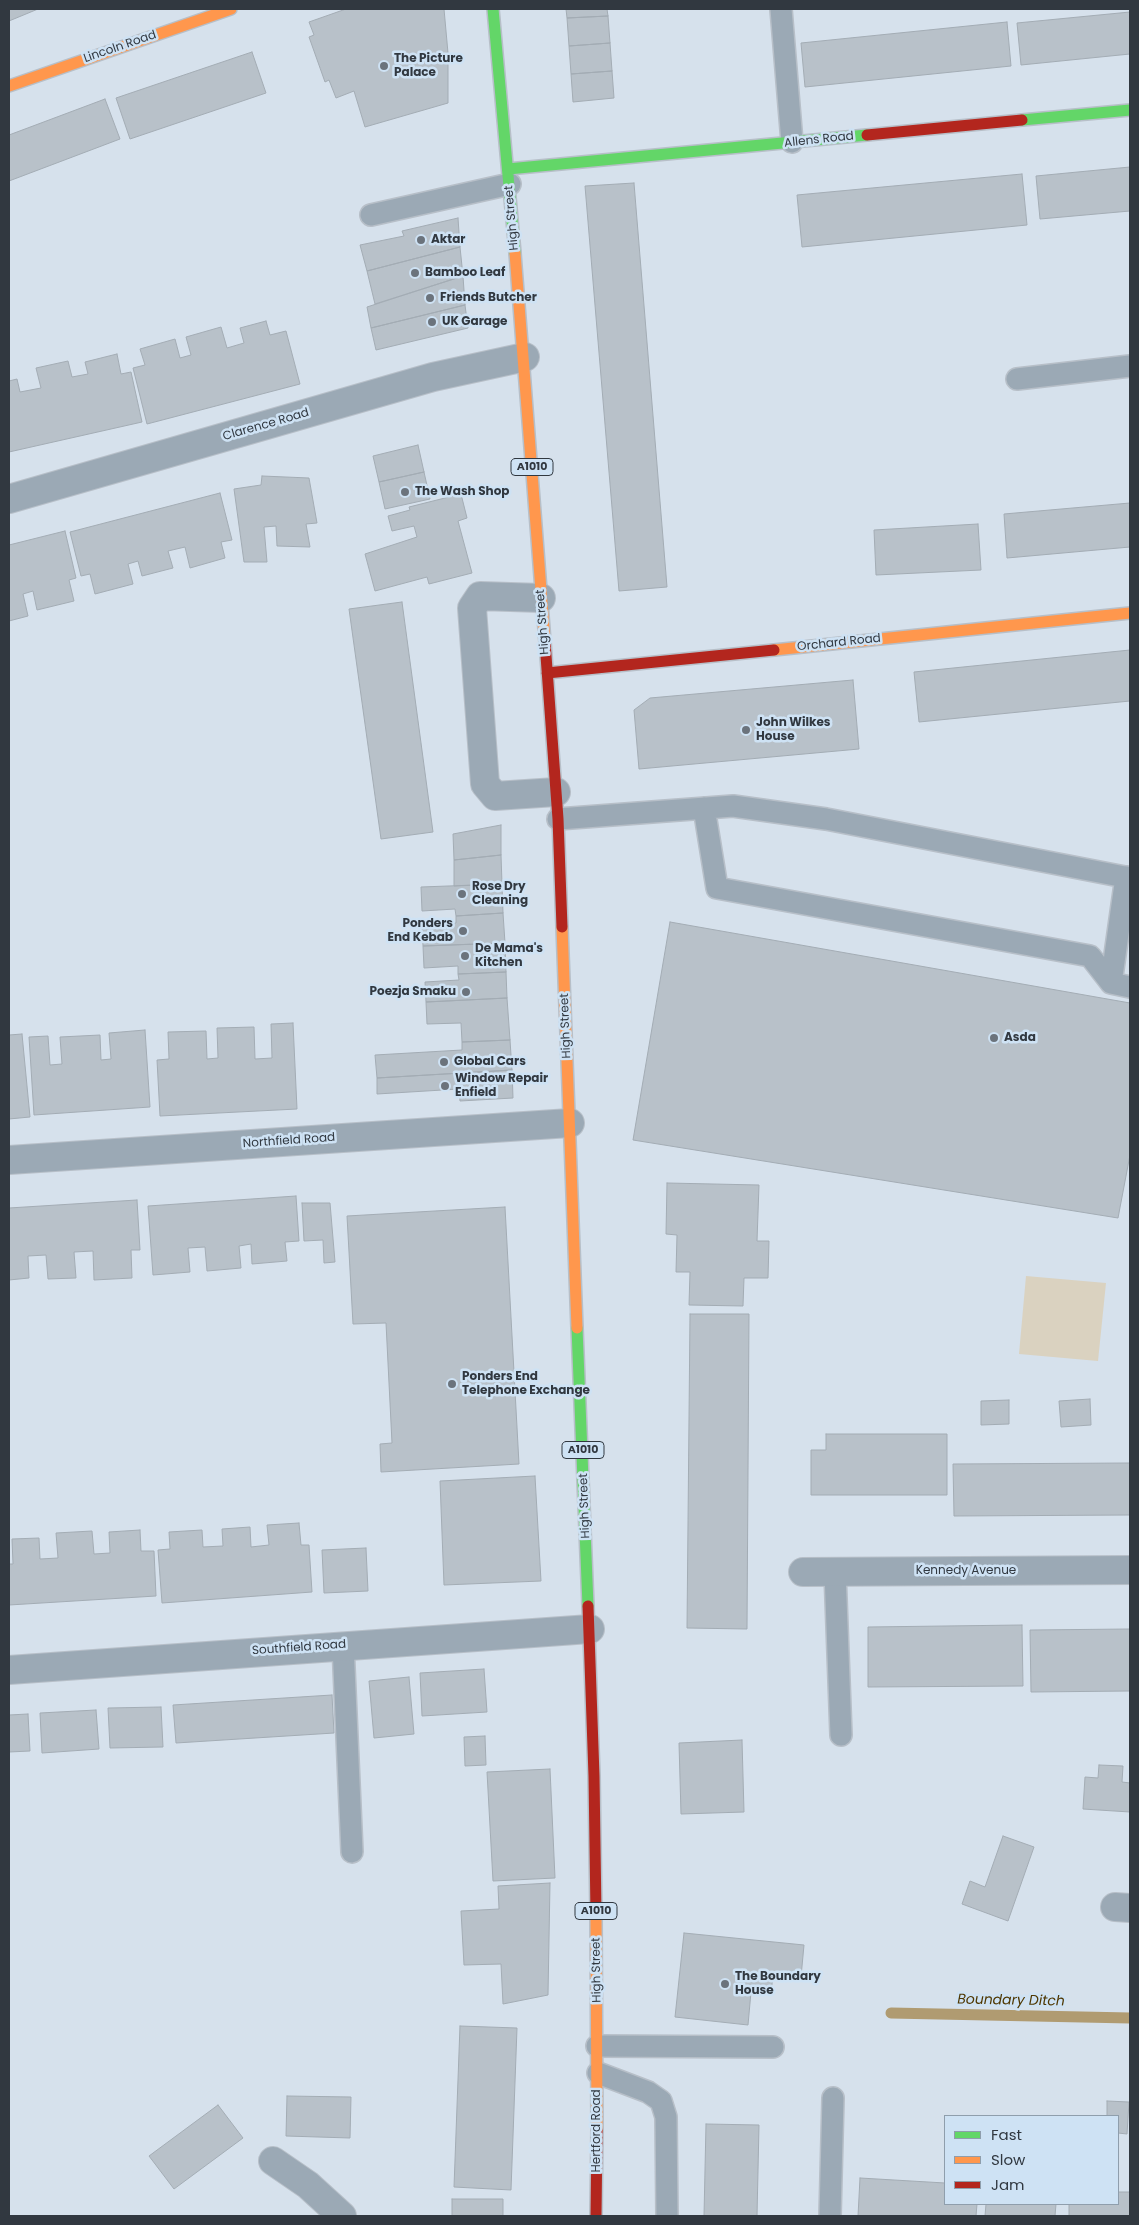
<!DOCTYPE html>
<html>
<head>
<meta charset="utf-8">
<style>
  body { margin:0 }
  #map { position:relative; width:1139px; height:2225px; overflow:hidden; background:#d6e1ec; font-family:Poppins,sans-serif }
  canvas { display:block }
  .frame { position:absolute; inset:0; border:10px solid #313840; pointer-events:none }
  .legend { position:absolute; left:944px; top:2115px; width:175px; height:90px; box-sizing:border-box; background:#cee2f4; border:1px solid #8f9eac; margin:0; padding:6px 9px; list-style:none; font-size:15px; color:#313840 }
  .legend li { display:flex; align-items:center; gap:10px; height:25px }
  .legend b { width:25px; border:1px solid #8f9eac }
</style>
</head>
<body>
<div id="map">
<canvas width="1139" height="2225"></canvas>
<div class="frame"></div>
<ul class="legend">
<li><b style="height:6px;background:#63d668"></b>Fast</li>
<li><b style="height:6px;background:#ff974d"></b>Slow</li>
<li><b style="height:6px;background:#b3261e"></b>Jam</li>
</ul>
</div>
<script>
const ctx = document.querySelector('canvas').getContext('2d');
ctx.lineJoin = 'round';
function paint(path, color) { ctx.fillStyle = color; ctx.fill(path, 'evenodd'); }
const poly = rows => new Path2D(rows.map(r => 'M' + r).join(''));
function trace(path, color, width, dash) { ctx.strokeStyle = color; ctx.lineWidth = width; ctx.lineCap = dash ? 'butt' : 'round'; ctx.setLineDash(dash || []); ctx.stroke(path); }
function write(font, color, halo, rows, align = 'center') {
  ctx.font = font + ' Poppins,sans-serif'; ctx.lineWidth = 5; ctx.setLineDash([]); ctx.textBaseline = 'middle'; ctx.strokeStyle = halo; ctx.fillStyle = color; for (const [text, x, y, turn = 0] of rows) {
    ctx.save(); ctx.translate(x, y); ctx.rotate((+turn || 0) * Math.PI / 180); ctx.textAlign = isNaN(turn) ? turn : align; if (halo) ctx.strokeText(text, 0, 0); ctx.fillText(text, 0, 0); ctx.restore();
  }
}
const green = poly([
  [1026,1276,1106,1283,1098,1361,1019,1354]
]);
const stream = poly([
  [891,2013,1130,2018]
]);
const building = poly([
  [9,9,38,9,9,21,9,9],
  [346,9,444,9,448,53,448,103,365,127,354,91,336,98,329,80,325,82,309,37,314,35,309,22,346,9],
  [566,9,607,9,608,16,567,18,566,9],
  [1130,12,1130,54,1021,65,1017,23,1130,12],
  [608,16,610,43,569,46,567,18,608,16],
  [1007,22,1011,66,805,87,801,43,1007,22],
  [610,43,612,71,571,74,569,46,610,43],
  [252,52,266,93,130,139,116,98,252,52],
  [612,71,614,98,573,102,571,74,612,71],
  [105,99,120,139,9,181,9,135,105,99],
  [1130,167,1130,211,1040,219,1036,176,1130,167],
  [1022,174,1027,225,802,247,797,195,1022,174],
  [634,183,667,587,619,591,585,186,634,183],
  [458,218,460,247,367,271,360,245,404,236,402,231,458,218],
  [460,247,463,276,375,304,367,271,460,247],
  [463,276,465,305,371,328,367,307,463,276],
  [465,305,468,328,376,350,371,328,465,305],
  [266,321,270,335,286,331,300,384,147,424,133,368,145,365,140,349,175,339,180,358,191,355,186,337,221,327,227,348,244,343,240,328,266,321],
  [117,354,121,374,131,372,142,422,9,452,9,381,17,379,20,392,41,388,36,368,68,361,72,377,88,374,85,362,117,354],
  [418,445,424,472,379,482,373,456,418,445],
  [424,472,430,499,385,509,379,482,424,472],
  [262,476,309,478,317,523,306,524,310,547,277,546,276,526,264,527,267,562,244,562,234,489,261,485,262,476],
  [220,493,232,540,221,542,225,558,190,568,185,547,168,551,173,568,142,576,138,561,128,564,133,584,95,594,90,574,81,576,70,532,220,493],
  [461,494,467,518,458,521,472,573,429,584,427,577,375,591,365,554,417,537,414,526,392,531,388,516,410,510,409,507,461,494],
  [1130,503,1130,547,1007,558,1004,514,1130,503],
  [978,524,981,570,876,575,874,530,978,524],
  [65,531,76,578,69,580,74,601,37,610,33,591,23,594,28,616,9,621,9,545,65,531],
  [402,602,433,832,381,839,349,609,402,602],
  [1130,650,1130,701,919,722,914,672,1130,650],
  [853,680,859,749,639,769,634,710,650,698,853,680],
  [501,825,501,855,454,860,453,834,501,825],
  [501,855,502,884,454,886,454,860,501,855],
  [502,884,503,913,456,916,455,909,422,911,421,887,502,884],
  [503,913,505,943,423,946,422,925,456,923,456,916,503,913],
  [670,922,1130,1003,1130,1155,1118,1218,633,1140,670,922],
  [505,943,506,972,458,974,458,966,424,968,423,946,505,943],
  [506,972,507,998,426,1002,425,982,459,980,458,974,506,972],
  [507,998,510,1040,462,1042,461,1023,427,1024,426,1002,507,998],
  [293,1023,297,1109,160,1116,157,1060,169,1059,168,1032,206,1031,207,1059,218,1058,217,1028,254,1027,255,1059,272,1058,271,1024,293,1023],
  [145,1030,150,1107,34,1115,29,1037,48,1036,50,1065,62,1064,60,1037,100,1035,101,1060,111,1059,109,1033,145,1030],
  [22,1034,30,1117,9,1119,9,1035,22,1034],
  [510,1040,512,1070,377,1078,375,1055,462,1050,462,1042,510,1040],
  [512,1070,513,1098,460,1101,459,1089,377,1094,377,1078,512,1070],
  [667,1183,759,1185,757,1241,769,1241,768,1278,744,1278,743,1306,689,1305,690,1272,676,1272,677,1235,666,1234,667,1183],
  [296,1196,299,1241,285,1242,287,1261,252,1264,251,1244,239,1246,241,1268,207,1271,205,1247,188,1248,190,1272,153,1275,148,1206,296,1196],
  [137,1200,140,1250,131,1250,132,1278,94,1280,93,1251,74,1252,76,1278,48,1279,46,1255,28,1256,29,1278,9,1280,9,1208,137,1200],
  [302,1203,330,1203,335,1262,324,1263,323,1240,304,1241,302,1203],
  [505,1207,519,1464,381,1472,380,1444,392,1443,386,1323,353,1324,347,1216,505,1207],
  [690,1314,749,1314,747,1629,687,1628,690,1314],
  [1090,1399,1091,1425,1061,1427,1059,1401,1090,1399],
  [1009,1400,1009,1424,981,1425,981,1401,1009,1400],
  [826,1434,947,1434,947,1495,811,1495,811,1450,826,1450,826,1434],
  [1130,1463,1130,1515,954,1516,953,1464,1130,1463],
  [535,1476,541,1581,444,1585,440,1481,535,1476],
  [299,1523,301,1545,309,1545,312,1592,162,1603,158,1550,170,1549,169,1532,202,1530,203,1547,223,1546,222,1529,250,1527,251,1547,269,1545,267,1525,299,1523],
  [140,1530,141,1551,154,1551,156,1596,9,1605,9,1564,13,1564,12,1539,39,1538,40,1559,58,1558,56,1533,92,1531,94,1554,110,1553,109,1532,140,1530],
  [366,1548,368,1591,324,1593,322,1550,366,1548],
  [1022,1625,1023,1686,868,1687,868,1627,1022,1625],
  [1130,1629,1130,1691,1031,1692,1030,1630,1130,1629],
  [484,1669,487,1712,422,1716,420,1673,484,1669],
  [409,1677,414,1734,374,1738,369,1681,409,1677],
  [332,1695,334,1733,176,1743,173,1705,332,1695],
  [161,1707,163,1747,110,1748,108,1708,161,1707],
  [96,1710,99,1749,42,1753,40,1713,96,1710],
  [28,1714,30,1751,9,1752,9,1715,28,1714],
  [485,1736,486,1765,465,1766,464,1737,485,1736],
  [742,1740,744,1812,681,1814,679,1743,742,1740],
  [1099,1765,1123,1766,1122,1782,1130,1783,1130,1812,1083,1809,1085,1777,1098,1778,1099,1765],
  [550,1769,555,1878,493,1881,487,1772,550,1769],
  [1003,1836,1034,1847,1008,1921,962,1904,970,1881,985,1887,1003,1836],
  [550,1883,548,1995,503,2004,501,1964,464,1965,461,1911,499,1909,498,1886,550,1883],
  [684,1933,804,1945,801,1977,773,1975,771,1993,751,1992,748,2025,675,2017,684,1933],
  [460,2026,517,2028,511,2190,454,2187,460,2026],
  [287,2096,351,2097,350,2138,286,2136,287,2096],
  [1107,2101,1129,2102,1127,2134,1118,2133,1118,2116,1107,2116,1107,2101],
  [218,2105,243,2138,174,2189,149,2156,218,2105],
  [706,2124,759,2125,757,2216,704,2216,706,2124],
  [860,2178,945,2183,945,2204,977,2204,976,2216,858,2216,860,2178],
  [1118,2192,1130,2192,1130,2216,1069,2216,1069,2204,1118,2204,1118,2192],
  [452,2199,503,2199,503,2216,452,2216,452,2199],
  [986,2204,1056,2204,1055,2216,985,2216,986,2204]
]);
const lane = poly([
  [781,9,792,142],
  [371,215,510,184],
  [1017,379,1130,366],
  [704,808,717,888,1090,956,1111,983,1130,987],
  [558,819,733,806,826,819,1130,878],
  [1111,983,1126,877],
  [835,1572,841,1735],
  [343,1645,352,1852],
  [597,2046,773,2047],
  [598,2073,648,2092,661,2101,666,2117,667,2216],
  [830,2216,833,2098]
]);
const street = poly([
  [9,499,433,377,525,357],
  [541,598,480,596,472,608,485,784,495,796,556,792],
  [9,1160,570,1123],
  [803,1572,1130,1570],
  [9,1670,590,1629],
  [1115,1907,1130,1908],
  [273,2161,308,2185,342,2216]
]);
const fast = poly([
  [493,9,515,253],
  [1022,120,1130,110],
  [508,169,867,135],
  [577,1328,588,1606]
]);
const slow = poly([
  [9,86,231,9],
  [515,253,545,642],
  [774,650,1130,613],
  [562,927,577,1328],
  [596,1914,597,2130]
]);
const jam = poly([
  [867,135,1022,120],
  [545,642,558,819,562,927],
  [547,673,774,650],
  [588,1606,594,1776,596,1914],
  [596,2216,597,2130]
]);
const markers = [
  [384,66,5,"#6b737c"],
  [421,240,5,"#6b737c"],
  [415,273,5,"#6b737c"],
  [430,298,5,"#6b737c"],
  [432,322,5,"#6b737c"],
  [405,492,5,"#6b737c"],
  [746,730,5,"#6b737c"],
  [462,894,5,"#6b737c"],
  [463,931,5,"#6b737c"],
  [465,956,5,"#6b737c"],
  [466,992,5,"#6b737c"],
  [994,1038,5,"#6b737c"],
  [444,1062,5,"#6b737c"],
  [445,1086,5,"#6b737c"],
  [452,1384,5,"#6b737c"],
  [725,1984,5,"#6b737c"]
];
const shields = [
  [532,467,42],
  [583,1450,42],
  [596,1911,42]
];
const shieldNames = [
  ["A1010",532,467],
  ["A1010",583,1450],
  ["A1010",596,1911]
];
const streetNames = [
  ["Lincoln Road",120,47,-19],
  ["Allens Road",819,140,-6],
  ["High Street",512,218,-95],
  ["Clarence Road",266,425,-16],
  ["High Street",543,622,-94],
  ["Orchard Road",839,643,-6],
  ["High Street",566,1026,-92],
  ["Northfield Road",289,1141,-4],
  ["High Street",585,1506,-92],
  ["Kennedy Avenue",966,1571],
  ["Southfield Road",299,1648,-4],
  ["High Street",597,1970,-91],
  ["Hertford Road",597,2131,-90]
];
const poiNames = [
  ["The Picture",394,59],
  ["Palace",394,73],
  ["Aktar",431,240],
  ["Bamboo Leaf",425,273],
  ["Friends Butcher",440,298],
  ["UK Garage",442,322],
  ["The Wash Shop",415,492],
  ["John Wilkes",756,723],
  ["House",756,737],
  ["Rose Dry",472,887],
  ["Cleaning",472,901],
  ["Ponders",453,924,"right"],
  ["End Kebab",453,938,"right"],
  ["De Mama's",475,949],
  ["Kitchen",475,963],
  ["Poezja Smaku",456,992,"right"],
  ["Asda",1004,1038],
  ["Global Cars",454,1062],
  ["Window Repair",455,1079],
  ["Enfield",455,1093],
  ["Ponders End",462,1377],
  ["Telephone Exchange",462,1391],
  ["The Boundary",735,1977],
  ["House",735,1991]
];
const waterNames = [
  ["Boundary Ditch",1011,2001,1]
];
paint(green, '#dad2c0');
trace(stream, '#b09b71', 11);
paint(building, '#b8c1c9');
trace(building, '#a3acb4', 1);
trace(lane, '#b7bfc8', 24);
trace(street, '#b7bfc8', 30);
trace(fast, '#b7bfc8', 14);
trace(slow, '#b7bfc8', 14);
trace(jam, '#b7bfc8', 14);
trace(lane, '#9ba9b5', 21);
trace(street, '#9ba9b5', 28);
trace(fast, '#63d668', 11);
trace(slow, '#ff974d', 11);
trace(jam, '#b3261e', 11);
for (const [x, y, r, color] of markers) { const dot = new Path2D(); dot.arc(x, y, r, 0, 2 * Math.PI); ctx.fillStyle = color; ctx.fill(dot); trace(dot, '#cee2f4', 2); }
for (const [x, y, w] of shields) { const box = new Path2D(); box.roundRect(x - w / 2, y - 8.5, w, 17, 4); ctx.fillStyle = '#cee2f4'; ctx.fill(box); trace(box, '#313840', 1); }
write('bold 11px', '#313840', null, shieldNames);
write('12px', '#313840', '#cee2f4', streetNames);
write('bold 12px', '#313840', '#cee2f4', poiNames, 'left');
write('italic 14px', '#503700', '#cee2f4', waterNames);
</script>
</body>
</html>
